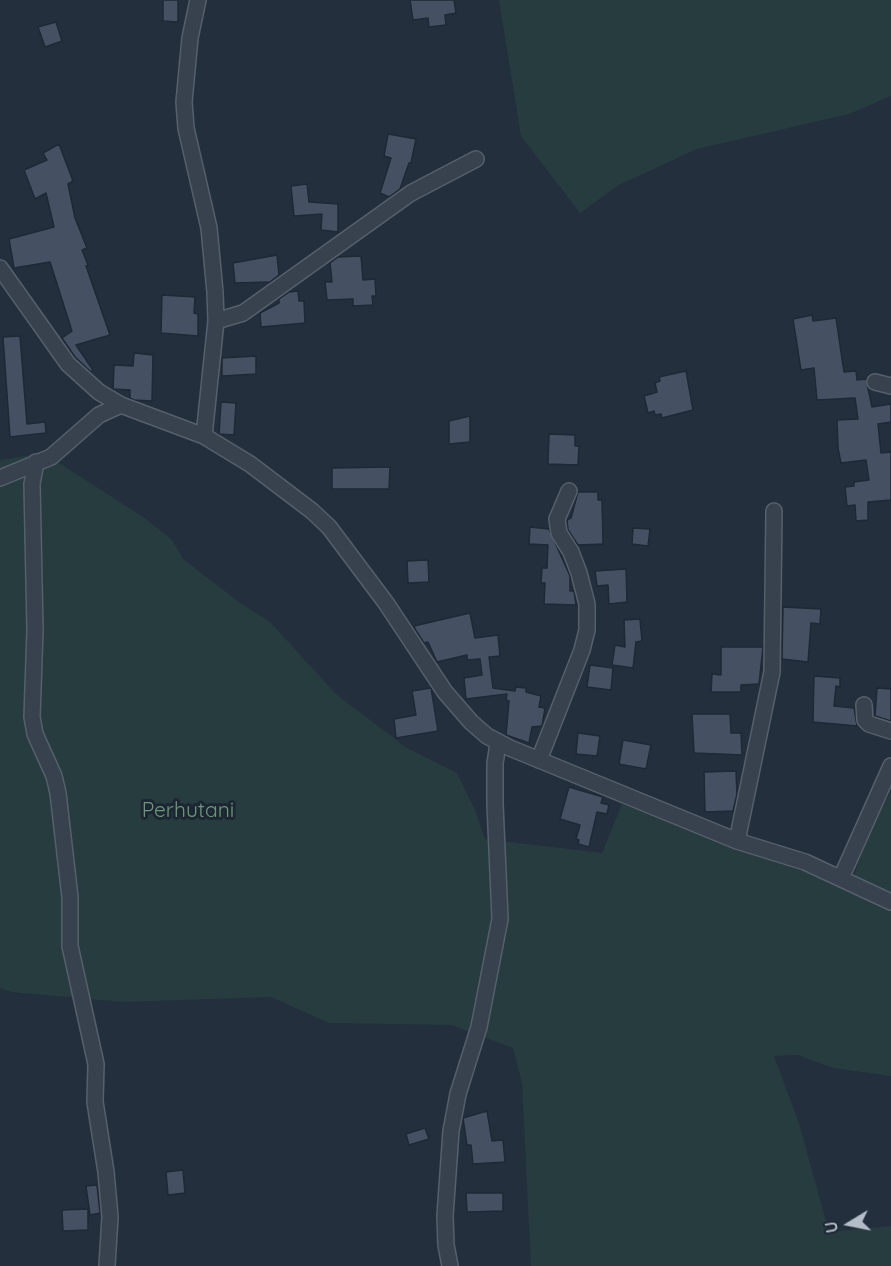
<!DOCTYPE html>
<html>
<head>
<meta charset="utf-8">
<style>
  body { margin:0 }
  #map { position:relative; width:891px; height:1266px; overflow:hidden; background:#242f3e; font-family:Quicksand,sans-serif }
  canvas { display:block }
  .north { position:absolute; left:819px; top:1194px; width:60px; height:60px; -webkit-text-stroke:4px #1d2633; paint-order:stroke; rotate:260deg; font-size:16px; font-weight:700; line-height:24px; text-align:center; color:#b4bcc9 }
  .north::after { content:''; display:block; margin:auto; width:21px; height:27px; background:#b4bcc9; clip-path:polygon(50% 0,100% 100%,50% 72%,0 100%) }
</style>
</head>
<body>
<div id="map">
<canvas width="891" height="1266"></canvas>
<div class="north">U</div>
</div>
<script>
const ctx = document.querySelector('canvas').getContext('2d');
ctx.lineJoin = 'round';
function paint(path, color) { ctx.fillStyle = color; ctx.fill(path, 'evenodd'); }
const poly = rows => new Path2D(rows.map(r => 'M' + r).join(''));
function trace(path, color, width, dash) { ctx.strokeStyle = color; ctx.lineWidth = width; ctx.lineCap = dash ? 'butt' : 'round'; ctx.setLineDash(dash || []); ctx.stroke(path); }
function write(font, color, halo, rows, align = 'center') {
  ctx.font = font + ' Quicksand,sans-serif'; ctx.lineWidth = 6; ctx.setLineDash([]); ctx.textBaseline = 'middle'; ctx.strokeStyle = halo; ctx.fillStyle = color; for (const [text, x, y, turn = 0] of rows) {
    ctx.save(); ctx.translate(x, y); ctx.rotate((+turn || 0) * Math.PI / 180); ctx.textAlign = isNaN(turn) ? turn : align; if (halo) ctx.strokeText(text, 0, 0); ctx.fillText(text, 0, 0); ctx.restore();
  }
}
const green = poly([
  [499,0,891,0,891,96,849,114,697,149,619,185,580,213,521,136],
  [44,453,146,519,172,540,183,559,239,602,270,622,337,695,407,748,457,773,475,810,485,839,602,853,622,804,836,883,849,890,869,833,891,791,891,1076,833,1068,797,1055,774,1056,799,1123,829,1232,891,1226,891,1266,531,1266,522,1083,513,1048,451,1025,329,1023,271,997,123,1002,11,992,0,988,0,460]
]);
const building = poly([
  [163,0,178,0,178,22,163,21,163,0],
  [410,0,454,0,456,13,445,15,446,25,429,27,428,18,413,20,410,0],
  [56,22,62,41,45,47,38,27,56,22],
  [388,134,416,139,411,163,409,163,400,189,389,197,380,193,391,158,384,156,388,134],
  [59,144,73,181,68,184,75,218,87,248,82,250,88,265,86,266,110,335,76,345,93,370,91,372,75,357,62,338,72,331,50,262,14,268,9,239,54,227,46,193,35,199,24,170,47,160,43,153,59,144],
  [307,184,309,202,338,204,338,232,321,230,322,214,294,216,291,186,307,184],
  [277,255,279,275,270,282,235,283,233,263,277,255],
  [361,256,363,280,375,279,376,296,372,296,373,305,353,306,353,299,327,300,325,282,332,282,330,263,338,257,361,256],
  [298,291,299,301,304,301,305,323,261,327,260,313,279,303,279,299,289,292,298,291],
  [162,295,195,297,194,313,198,314,198,336,161,333,162,295],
  [812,315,813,321,836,318,844,372,856,371,857,380,866,379,872,407,891,404,891,422,878,424,881,453,891,452,891,500,868,502,868,520,856,521,855,505,847,506,845,487,854,486,854,482,869,480,866,460,841,463,838,448,837,420,858,419,855,398,817,400,814,368,801,370,793,319,812,315],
  [20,336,27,424,45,422,46,433,10,437,3,337,20,336],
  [134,353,153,355,152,401,134,400,130,398,130,390,113,389,114,365,133,366,134,353],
  [256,356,256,374,222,376,222,358,256,356],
  [686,371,693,410,662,418,661,414,655,415,654,411,648,413,644,396,657,392,655,383,660,381,659,377,686,371],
  [221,402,236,403,234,435,219,434,221,402],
  [470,416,470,442,449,444,449,421,470,416],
  [549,434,575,435,575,446,579,446,578,465,548,464,549,434],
  [390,467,389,489,332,489,332,468,390,467],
  [578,492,598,492,598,500,602,500,603,544,578,545,568,530,567,520,571,518,578,492],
  [530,527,549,529,570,576,570,591,574,591,576,605,544,604,545,583,541,583,542,568,547,568,548,545,529,544,530,527],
  [633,528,650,529,648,546,632,544,633,528],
  [428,560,429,582,408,583,407,561,428,560],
  [626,569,627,602,609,604,608,585,597,586,595,571,626,569],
  [783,607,821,609,820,624,811,623,808,662,782,659,783,607],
  [470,613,475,638,498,635,500,656,489,657,493,688,515,691,516,687,526,688,526,692,541,696,539,707,545,708,542,726,532,727,529,743,506,735,509,701,506,700,507,694,466,699,464,678,482,675,480,659,467,660,467,655,437,662,428,642,424,643,415,629,414,626,470,613],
  [640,619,642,641,636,642,633,668,612,665,615,645,625,647,624,620,640,619],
  [721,647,763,647,759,684,741,685,741,692,711,692,712,674,721,675,721,647],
  [590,665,613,668,611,690,587,687,590,665],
  [814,676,840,678,840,687,836,686,834,706,854,708,857,726,813,722,814,676],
  [431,688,438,731,396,738,394,719,416,715,412,691,431,688],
  [877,688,891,689,891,721,875,716,877,688],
  [692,714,730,714,731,733,741,733,742,755,694,753,692,714],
  [578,733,600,736,597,756,576,754,578,733],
  [623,740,651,745,646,769,619,764,623,740],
  [736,771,737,794,733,811,705,812,704,772,736,771],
  [569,787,603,797,601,803,609,805,607,814,597,812,589,847,578,844,579,840,576,839,580,825,560,819,569,787],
  [487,1111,492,1141,503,1140,505,1162,473,1164,471,1145,467,1145,463,1118,487,1111],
  [425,1128,429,1139,409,1145,406,1134,425,1128],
  [183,1170,185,1193,168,1195,166,1172,183,1170],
  [97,1185,100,1213,90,1215,86,1186,97,1185],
  [466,1193,503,1193,503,1211,467,1212,466,1193],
  [88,1209,88,1230,63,1231,62,1210,88,1209]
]);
const minor = poly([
  [198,0,190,38,184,102,186,128,209,228,215,292,216,321,204,436],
  [0,268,68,364,99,392,121,405,204,436,250,464,312,511,329,527,386,603,445,692,471,722,487,736,510,748,737,841,805,862,891,902],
  [216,321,243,313,411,193,476,159],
  [875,382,891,386],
  [36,462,32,484,35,630,32,717,35,734,54,776,58,793,70,897,70,946,96,1064,95,1102,106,1172,110,1217,107,1266],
  [0,478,51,457,99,415,121,405],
  [864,705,865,720,869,724,891,731],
  [539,760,582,650,587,630,587,604,579,573,571,552,559,533,557,519,569,491],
  [737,841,772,672,774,511],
  [841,878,891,766],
  [450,1266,446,1245,445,1216,451,1131,458,1094,479,1027,500,919,495,804,495,763,498,744]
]);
const parkNames = [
  ["Perhutani",188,811]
];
paint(green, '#263c3f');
paint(building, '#455162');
trace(building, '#1f2835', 1.5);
trace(minor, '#565f6c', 18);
trace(minor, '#38414e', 15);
write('21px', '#6b9a76', '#1d2633', parkNames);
</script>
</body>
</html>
